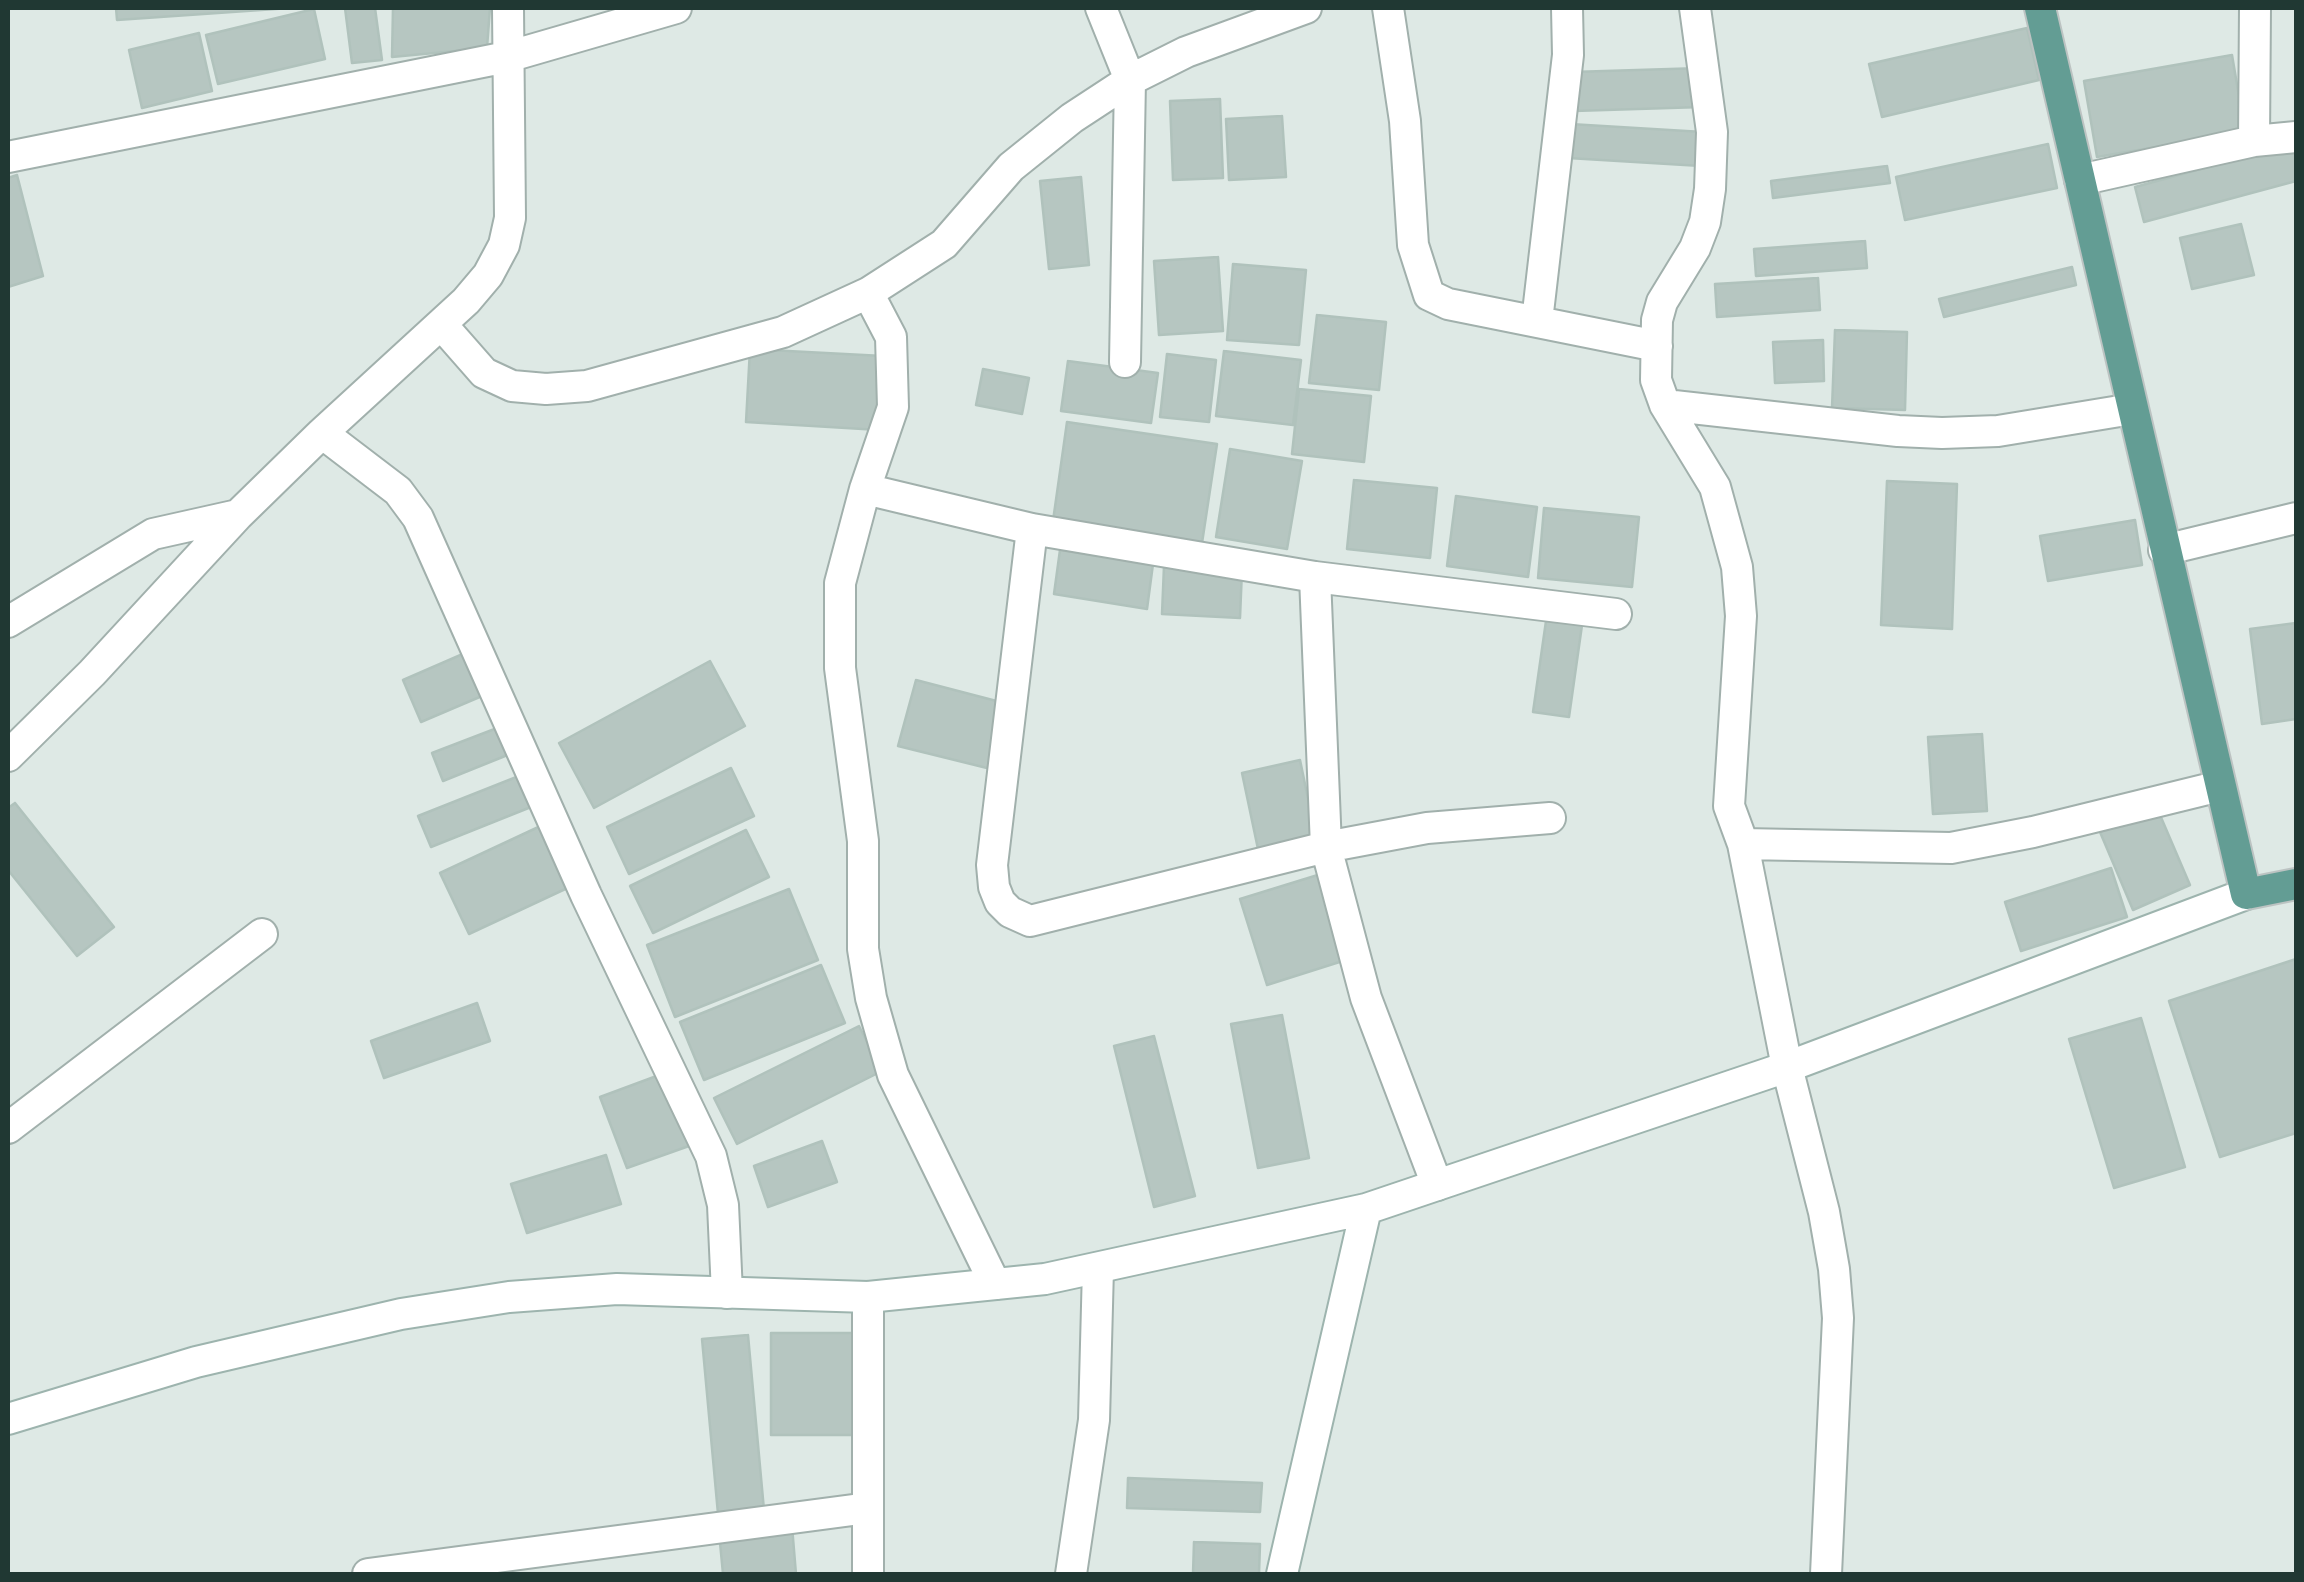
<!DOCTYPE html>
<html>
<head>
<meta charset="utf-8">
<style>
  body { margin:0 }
  #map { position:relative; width:2304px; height:1582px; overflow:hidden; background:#dee9e5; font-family:Mulish,sans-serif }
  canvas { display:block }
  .frame { position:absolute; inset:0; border:10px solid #203833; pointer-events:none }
</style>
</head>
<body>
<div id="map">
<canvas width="2304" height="1582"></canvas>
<div class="frame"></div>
</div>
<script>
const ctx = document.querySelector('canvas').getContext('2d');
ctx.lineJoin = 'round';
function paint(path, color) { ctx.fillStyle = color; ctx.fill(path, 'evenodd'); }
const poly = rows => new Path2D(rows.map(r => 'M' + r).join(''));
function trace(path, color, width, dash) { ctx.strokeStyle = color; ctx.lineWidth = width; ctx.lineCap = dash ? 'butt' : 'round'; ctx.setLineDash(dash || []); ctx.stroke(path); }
const building = poly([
  [116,8,290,8,117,20,116,8],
  [345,8,375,8,382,60,352,63,345,8],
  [393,8,490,8,487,48,392,57,393,8],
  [314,9,325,59,218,84,206,35,314,9],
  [2027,28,2039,80,1882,117,1869,64,2027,28],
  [199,33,212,91,142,108,129,50,199,33],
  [2232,55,2245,132,2097,157,2084,81,2232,55],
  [1702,68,1702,107,1574,111,1572,72,1702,68],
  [1220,99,1223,178,1173,180,1170,101,1220,99],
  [1282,116,1286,177,1229,180,1226,119,1282,116],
  [1570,124,1703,132,1701,166,1568,158,1570,124],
  [2296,143,2296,181,2144,222,2135,187,2296,143],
  [2048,144,2057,188,1905,220,1896,177,2048,144],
  [1887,166,1890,183,1773,198,1771,181,1887,166],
  [17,175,43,276,8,287,8,178,17,175],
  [1081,177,1089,265,1049,269,1040,181,1081,177],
  [2241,224,2254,275,2192,289,2180,238,2241,224],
  [1865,241,1867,268,1756,276,1754,249,1865,241],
  [1218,257,1223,331,1159,335,1154,261,1218,257],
  [1233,264,1306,270,1299,345,1227,340,1233,264],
  [2072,267,2076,285,1944,317,1939,299,2072,267],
  [1818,278,1820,310,1717,317,1715,284,1818,278],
  [1317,315,1386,322,1379,390,1309,383,1317,315],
  [1835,330,1907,332,1905,410,1832,408,1835,330],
  [1823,340,1824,381,1775,383,1773,342,1823,340],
  [750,349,883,356,879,430,746,422,750,349],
  [1224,351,1301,360,1293,425,1216,416,1224,351],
  [1167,354,1216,360,1209,422,1160,417,1167,354],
  [1068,361,1158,373,1151,423,1061,411,1068,361],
  [983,369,1029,378,1022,414,976,405,983,369],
  [1299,389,1371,396,1364,462,1292,454,1299,389],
  [1067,422,1217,444,1202,543,1053,521,1067,422],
  [1230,449,1302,461,1287,549,1216,537,1230,449],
  [1354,480,1437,488,1430,558,1347,549,1354,480],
  [1887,481,1957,484,1952,629,1881,625,1887,481],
  [1456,496,1537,507,1528,577,1447,566,1456,496],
  [1544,508,1639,517,1632,587,1538,578,1544,508],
  [2135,520,2142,565,2048,581,2040,536,2135,520],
  [1060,550,1153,564,1147,609,1054,594,1060,550],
  [1164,566,1242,570,1240,618,1162,614,1164,566],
  [1548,607,1584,611,1569,717,1533,712,1548,607],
  [2296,623,2296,719,2262,724,2250,629,2296,623],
  [472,650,489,693,421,722,403,680,472,650],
  [710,661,745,726,594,808,559,743,710,661],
  [916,680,1008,704,991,769,898,746,916,680],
  [505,725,515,752,443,781,432,753,505,725],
  [1982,734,1987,811,1933,814,1928,737,1982,734],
  [1300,760,1316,837,1258,849,1242,773,1300,760],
  [731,768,754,816,629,874,607,827,731,768],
  [524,774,536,805,431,847,418,816,524,774],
  [15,803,114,927,77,956,8,870,8,808,15,803],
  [2157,808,2190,885,2133,910,2100,832,2157,808],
  [547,823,576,884,469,934,440,873,547,823],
  [746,830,769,877,653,933,630,886,746,830],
  [2111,868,2127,917,2021,951,2005,902,2111,868],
  [1321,874,1349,959,1267,985,1240,899,1321,874],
  [789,889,818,960,675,1017,647,945,789,889],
  [2296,959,2296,1133,2220,1157,2169,1001,2296,959],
  [821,965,845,1023,704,1080,680,1022,821,965],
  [477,1003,490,1041,384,1078,371,1041,477,1003],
  [1282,1015,1309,1158,1258,1168,1231,1024,1282,1015],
  [2141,1018,2185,1167,2114,1188,2069,1039,2141,1018],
  [859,1026,882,1071,737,1144,714,1098,859,1026],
  [1154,1036,1195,1196,1154,1207,1114,1046,1154,1036],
  [662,1074,689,1146,627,1168,600,1097,662,1074],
  [822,1141,837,1182,768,1207,754,1166,822,1141],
  [606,1155,621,1204,527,1233,511,1184,606,1155],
  [771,1333,856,1333,856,1435,771,1435,771,1333],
  [748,1335,764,1510,718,1514,702,1339,748,1335],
  [1128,1478,1262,1483,1260,1512,1127,1508,1128,1478],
  [792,1526,796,1574,723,1574,719,1532,792,1526],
  [1194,1542,1260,1544,1259,1574,1193,1574,1194,1542]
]);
const street = poly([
  [1101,8,1130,80,1125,362],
  [1388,8,1405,121,1413,245,1429,295,1448,304,1657,346],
  [1695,8,1712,132,1710,189,1705,222,1695,248,1662,302,1657,320,1656,380,1665,405,1715,487,1737,567,1741,616,1729,806,1743,844,1951,848,2033,832,2220,786],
  [2254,141,2255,8],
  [8,157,507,57,676,8],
  [2080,180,2254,141,2296,137],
  [868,293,891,337,893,407,865,489,840,583,840,668,863,841,863,949,871,998,893,1075,995,1284],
  [1537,321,1568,55,1567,8],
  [441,324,484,373,512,386,546,389,587,386,783,332,868,293,944,244,1011,167,1072,118,1130,80,1186,52,1306,8],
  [1665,405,1898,431,1942,433,1998,431,2132,409],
  [322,433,398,491,418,518,586,895,711,1156,723,1205,727,1293],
  [865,489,1032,529,1315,577,1616,614],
  [1032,529,992,865,994,887,1000,902,1010,912,1030,921,1326,847,1427,828,1550,818],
  [2164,550,2296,518],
  [1315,577,1326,847,1366,998,1437,1185],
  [8,622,153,534,238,515],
  [8,756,92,673,238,515,322,433,466,301,488,275,504,245,510,218,508,8],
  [1743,844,1787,1067,1824,1212,1834,1269,1838,1318,1826,1574],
  [8,1128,262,934],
  [868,1297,868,1574],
  [368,1574,868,1508],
  [1071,1574,1094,1420,1098,1268]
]);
const secondary = poly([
  [8,1419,196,1362,401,1314,509,1297,617,1289,868,1297,1045,1279,1366,1209,1787,1067,2246,894],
  [1282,1574,1366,1209]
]);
const primary = poly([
  [2040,8,2246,894,2296,884]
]);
paint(building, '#b6c6c1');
trace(building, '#b0c2bc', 2.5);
trace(street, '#a1b0ac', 34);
trace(secondary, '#9db4ae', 34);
trace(primary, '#bcc3c2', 34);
trace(street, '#fff', 30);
trace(secondary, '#fff', 30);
trace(primary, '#639d94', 30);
</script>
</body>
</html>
